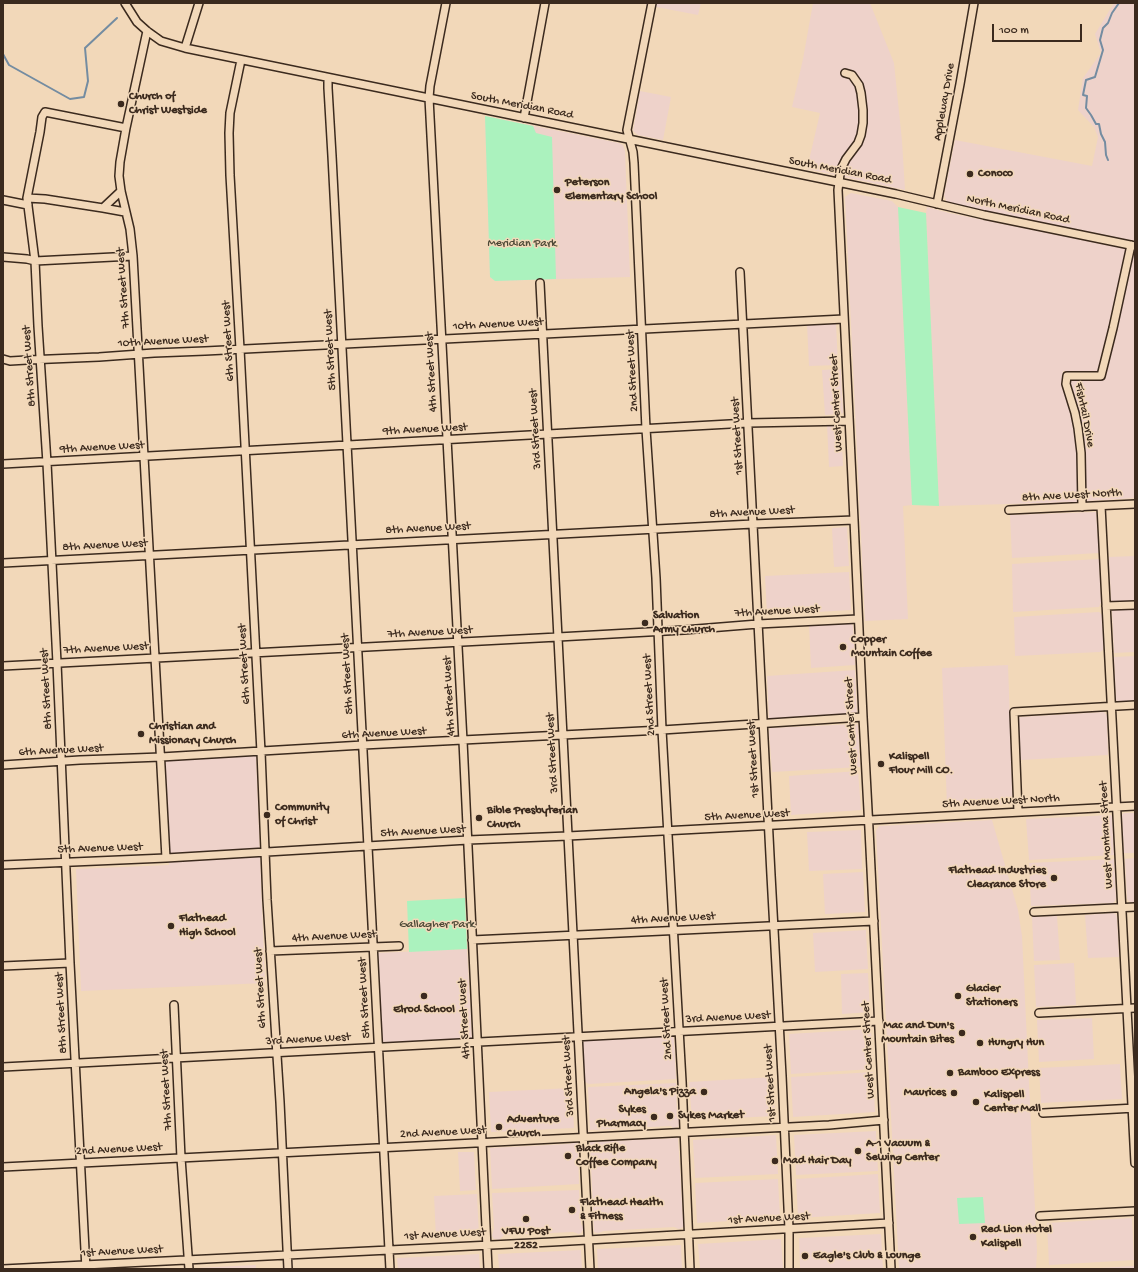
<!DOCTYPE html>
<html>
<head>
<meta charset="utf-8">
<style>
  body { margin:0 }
  #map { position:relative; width:1138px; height:1272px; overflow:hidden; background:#f2d8b9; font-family:"Gochi Hand",sans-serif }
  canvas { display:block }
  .frame { position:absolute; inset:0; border:4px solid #3b2a1e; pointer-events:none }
  .scale { position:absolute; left:992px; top:24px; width:90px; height:18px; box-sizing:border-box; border:2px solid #3b2a1e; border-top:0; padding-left:5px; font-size:12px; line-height:14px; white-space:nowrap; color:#3b2a1e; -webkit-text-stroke:3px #f2d8b9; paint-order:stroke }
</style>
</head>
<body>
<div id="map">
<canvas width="1138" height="1272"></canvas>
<div class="frame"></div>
<div class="scale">100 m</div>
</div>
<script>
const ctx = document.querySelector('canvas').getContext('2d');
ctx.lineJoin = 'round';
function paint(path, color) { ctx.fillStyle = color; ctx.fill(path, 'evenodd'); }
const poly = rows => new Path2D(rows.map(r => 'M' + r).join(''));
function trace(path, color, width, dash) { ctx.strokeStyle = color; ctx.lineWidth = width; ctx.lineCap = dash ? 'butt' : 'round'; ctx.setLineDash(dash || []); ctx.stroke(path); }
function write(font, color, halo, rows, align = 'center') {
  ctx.font = font + ' "Gochi Hand",sans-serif'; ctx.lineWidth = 3; ctx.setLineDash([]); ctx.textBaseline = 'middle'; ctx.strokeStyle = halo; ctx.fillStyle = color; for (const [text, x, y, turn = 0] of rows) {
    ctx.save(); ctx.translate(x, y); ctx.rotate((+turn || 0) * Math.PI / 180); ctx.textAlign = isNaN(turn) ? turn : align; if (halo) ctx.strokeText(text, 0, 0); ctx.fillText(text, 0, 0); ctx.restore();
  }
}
const built = poly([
  [646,3,701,3,698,15,646,5],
  [813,3,870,3,894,63,902,141,905,190,807,169,820,113,792,107,803,59],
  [1114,3,1135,3,1135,241,947,203,944,195,955,140,1092,166,1098,137,1094,127,1078,110,1083,78,1101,53,1095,34],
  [640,91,671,97,663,140,638,135,633,131],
  [485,116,619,143,623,145,625,151,630,277,495,281,490,277],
  [851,193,892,201,898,207,912,505,903,506,908,619,865,621,845,197],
  [927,207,949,213,1126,249,1111,327,1099,372,1096,373,1063,371,1062,385,1072,415,1075,429,1077,453,1078,502,939,506,926,213],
  [1133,250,1135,250,1135,498,1085,501,1084,453,1078,412,1070,383,1073,378,1103,380,1129,277],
  [836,323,838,365,809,366,807,324],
  [841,369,843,413,841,414,825,415,822,370],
  [841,423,843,466,829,467,827,424],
  [1096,512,1099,553,1012,558,1010,515],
  [847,527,849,566,834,567,832,528],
  [1135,556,1135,601,1113,602,1111,600,1109,557],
  [1099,559,1101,602,1099,607,1013,612,1012,564],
  [849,572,851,610,767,615,765,576],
  [1135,608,1135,652,1114,653,1112,610],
  [1099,612,1102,615,1104,645,1103,650,1100,652,1015,656,1014,617],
  [851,623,853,626,855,665,811,668,809,625],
  [1135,656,1135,701,1117,701,1116,700,1114,657],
  [1008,665,1013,804,947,807,942,668],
  [855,670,857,714,769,719,767,676],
  [1104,712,1107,715,1108,755,1022,760,1020,759,1017,720,1020,717],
  [857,724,858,726,860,767,772,772,769,731,770,728],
  [256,756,265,983,81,991,76,869,169,865,165,760],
  [858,771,861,810,791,815,789,776],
  [1124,813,1135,813,1135,853,1124,853,1122,815],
  [1111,815,1112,817,1114,855,1029,860,1026,819],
  [992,820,1018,910,1022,936,1037,1251,1036,1269,899,1269,876,831,879,826,881,826],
  [861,830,862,869,809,871,807,832],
  [1135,858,1135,902,1130,902,1127,899,1125,859],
  [1114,859,1116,898,1115,901,1113,903,1031,906,1029,863],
  [863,872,865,912,825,914,823,874],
  [1113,913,1116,914,1117,918,1119,957,1088,958,1085,915],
  [1057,916,1060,960,1034,961,1032,917],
  [866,930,868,969,815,972,813,933],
  [467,949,472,1039,381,1044,377,953],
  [1074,963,1076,1005,1036,1007,1034,965],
  [868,973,870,1012,842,1014,841,974],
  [1092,1018,1094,1059,1039,1062,1037,1020],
  [871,1029,873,1069,791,1074,789,1034],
  [671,1035,674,1039,676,1079,589,1084,585,1082,583,1043,587,1039],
  [1120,1064,1122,1099,1041,1103,1039,1068],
  [873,1072,875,1112,793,1117,791,1077],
  [773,1077,775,1116,692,1120,689,1082],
  [676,1083,677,1118,680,1119,680,1122,678,1127,673,1128,671,1126,590,1130,588,1087],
  [572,1088,574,1128,491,1132,489,1092],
  [876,1131,878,1171,796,1175,794,1135],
  [776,1135,778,1174,695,1178,693,1140],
  [678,1138,683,1219,685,1221,685,1225,683,1227,679,1229,674,1227,604,1231,598,1233,594,1232,590,1142],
  [574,1141,576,1141,579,1144,578,1150,579,1184,492,1189,490,1148,570,1144],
  [458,1152,474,1152,476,1190,460,1191],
  [878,1174,880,1213,798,1218,796,1179],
  [778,1179,780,1218,697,1223,695,1183],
  [579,1190,581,1224,584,1228,581,1233,579,1234,573,1232,504,1235,499,1240,494,1239,492,1236,494,1228,492,1193],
  [477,1194,479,1236,436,1238,434,1196],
  [1132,1218,1134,1260,1049,1265,1047,1223],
  [881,1234,883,1269,800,1269,799,1238],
  [781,1239,783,1269,700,1269,698,1244],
  [681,1245,682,1269,598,1269,597,1249],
  [581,1250,582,1269,499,1269,498,1254],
  [479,1254,480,1269,398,1269,397,1258],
  [256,1265,256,1269,196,1269,196,1268],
  [1134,1266,1134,1269,1072,1269,1099,1268]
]);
const green = poly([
  [485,116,533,126,536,133,552,137,556,279,495,281,490,277],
  [898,207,926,213,939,506,912,505],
  [465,898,467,949,409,952,407,901],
  [983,1197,985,1223,959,1224,957,1198]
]);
const stream = poly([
  [3,54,9,65,70,99,84,97,88,81,85,48,117,18],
  [1108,160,1106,155,1105,142,1101,134,1099,124,1096,124,1091,115,1086,108,1087,96,1083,95,1086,80,1095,77,1103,50,1100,40,1103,28,1108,23,1112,13,1119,3]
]);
const minor = poly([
  [125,3,137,22,147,31,161,41,185,48,896,194,984,215,1135,246],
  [446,3,430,86,429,98,463,741,488,1269],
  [652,3,627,130,633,152,634,163,646,429,656,578,662,730,682,1081,690,1269],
  [147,31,126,128,120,162,119,176,121,191,130,229,133,256,166,858],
  [185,48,199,3],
  [241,60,230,113,229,133,230,175,240,349,261,752,267,900,280,1102,288,1269],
  [845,73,852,75,859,85,861,93,863,110,863,123,861,135,858,143,846,159,842,167,840,174,838,190,854,520,863,717,869,829,891,1269],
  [328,78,328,88,332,156,390,1269],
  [524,118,545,3],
  [27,198,45,199,103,208,121,191],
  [3,200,28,205],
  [937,204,960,84,974,3],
  [103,208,125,212],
  [3,257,27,259,35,261,133,256],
  [740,272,771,875,782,1076,789,1229,789,1269],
  [540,283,590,1269],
  [3,359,10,361,27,360,99,357,154,353,205,351,844,319],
  [3,464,748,423,849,421],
  [1101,506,1135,1163],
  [1082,507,1081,453,1078,428,1075,413,1066,384,1067,376,1101,376,1113,328,1131,245],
  [1009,510,1135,504],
  [3,563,753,524,854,520],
  [1106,606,1135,605],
  [3,666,558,637,684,630,758,624,858,619],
  [3,765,80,760,161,757,363,745,662,730,863,717],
  [1018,812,1014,712,1135,705],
  [3,865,166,858,468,840,568,836,1135,806],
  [1034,912,1135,907],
  [472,940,874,921],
  [270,951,399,946],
  [3,966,70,963],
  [174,1005,181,1158,189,1269],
  [1039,1013,1135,1008],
  [3,1067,879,1021],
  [1043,1113,1135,1108],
  [3,1167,829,1125,884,1120],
  [1040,1216,1135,1211],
  [3,1269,552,1242,889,1223],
  [86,1269,70,963,57,663,47,463,38,326,35,261,27,198,40,132,42,117,45,112,126,128]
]);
const markers = [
  [121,104,4,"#3b2a1e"],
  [970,174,4,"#3b2a1e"],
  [557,190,4,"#3b2a1e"],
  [645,623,4,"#3b2a1e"],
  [843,647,4,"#3b2a1e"],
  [141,734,4,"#3b2a1e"],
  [881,764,4,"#3b2a1e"],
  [267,815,4,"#3b2a1e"],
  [479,818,4,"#3b2a1e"],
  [1054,878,4,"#3b2a1e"],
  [171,926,4,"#3b2a1e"],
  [424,996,4,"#3b2a1e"],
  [958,996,4,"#3b2a1e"],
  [962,1033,4,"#3b2a1e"],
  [980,1043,4,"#3b2a1e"],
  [950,1073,4,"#3b2a1e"],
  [704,1092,4,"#3b2a1e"],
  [954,1093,4,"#3b2a1e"],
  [976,1102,4,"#3b2a1e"],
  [670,1116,4,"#3b2a1e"],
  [654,1117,4,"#3b2a1e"],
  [499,1127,4,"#3b2a1e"],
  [858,1151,4,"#3b2a1e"],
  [568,1156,4,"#3b2a1e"],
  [775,1161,4,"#3b2a1e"],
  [572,1210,4,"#3b2a1e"],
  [526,1219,4,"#3b2a1e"],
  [973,1237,4,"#3b2a1e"],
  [805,1256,4,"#3b2a1e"]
];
const poiNames = [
  ["Church of",129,97],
  ["Christ Westside",129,111],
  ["Conoco",978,174],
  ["Peterson",565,183],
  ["Elementary School",565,197],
  ["Salvation",653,616],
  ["Army Church",653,630],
  ["Copper",851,640],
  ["Mountain Coffee",851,654],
  ["Christian and",149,727],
  ["Missionary Church",149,741],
  ["Kalispell",889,757],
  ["Flour Mill CO.",889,771],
  ["Community",275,808],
  ["of Christ",275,822],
  ["Bible Presbyterian",487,811],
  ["Church",487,825],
  ["Flathead Industries",1046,871,"right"],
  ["Clearance Store",1046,885,"right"],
  ["Flathead",179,919],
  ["High School",179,933],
  ["Glacier",966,989],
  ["Stationers",966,1003],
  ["Elrod School",424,1010,"center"],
  ["Mac and Dun's",954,1026,"right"],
  ["Mountain Bites",954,1040,"right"],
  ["Hungry Hun",988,1043],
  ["Bamboo Express",958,1073],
  ["Angela's Pizza",696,1092,"right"],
  ["Maurices",946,1093,"right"],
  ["Kalispell",984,1095],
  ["Center Mall",984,1109],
  ["Sykes",646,1110,"right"],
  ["Pharmacy",646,1124,"right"],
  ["Sykes Market",678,1116],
  ["Adventure",507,1120],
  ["Church",507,1134],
  ["A-1 Vacuum &",866,1144],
  ["Sewing Center",866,1158],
  ["Black Rifle",576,1149],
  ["Coffee Company",576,1163],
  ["Mad Hair Day",783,1161],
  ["Flathead Health",580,1203],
  ["& Fitness",580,1217],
  ["Red Lion Hotel",981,1230],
  ["Kalispell",981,1244],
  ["VFW Post",526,1232,"center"],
  ["2252",526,1246,"center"],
  ["Eagle's Club & Lounge",813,1256]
];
const streetNames = [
  ["Appleway Drive",945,102,-80],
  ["South Meridian Road",522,106,11],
  ["South Meridian Road",840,171,11],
  ["North Meridian Road",1018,210,12],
  ["7th Street West",124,288,-94],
  ["10th Avenue West",498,325,-3],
  ["6th Street West",229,341,-93],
  ["10th Avenue West",163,342,-3],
  ["5th Street West",331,350,-93],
  ["8th Street West",30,366,-94],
  ["2nd Street West",633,371,-93],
  ["4th Street West",432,372,-93],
  ["West Center Street",837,403,-93],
  ["Fishtail Drive",1084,415,79],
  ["3rd Street West",536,429,-93],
  ["9th Avenue West",425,430,-3],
  ["1st Street West",738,436,-93],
  ["9th Avenue West",102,448,-3],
  ["8th Ave West North",1072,496,-3],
  ["8th Avenue West",752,513,-3],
  ["8th Avenue West",428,529,-3],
  ["8th Avenue West",105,546,-3],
  ["7th Avenue West",777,612,-3],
  ["7th Avenue West",430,633,-3],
  ["7th Avenue West",106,649,-3],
  ["6th Street West",245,664,-93],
  ["5th Street West",348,674,-93],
  ["8th Street West",47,689,-93],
  ["2nd Street West",650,695,-93],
  ["4th Street West",450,696,-93],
  ["West Center Street",852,726,-93],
  ["6th Avenue West",384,734,-3],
  ["6th Avenue West",61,751,-3],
  ["3rd Street West",553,753,-93],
  ["1st Street West",754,759,-93],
  ["5th Avenue West North",1001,802,-3],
  ["5th Avenue West",747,816,-3],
  ["5th Avenue West",423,832,-3],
  ["West Montana Street",1107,835,-93],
  ["5th Avenue West",100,849,-2],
  ["4th Avenue West",673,919,-3],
  ["4th Avenue West",334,937,-3],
  ["6th Street West",261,988,-93],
  ["5th Street West",365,998,-93],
  ["8th Street West",62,1013,-93],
  ["3rd Avenue West",728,1018,-3],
  ["4th Street West",465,1019,-93],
  ["2nd Street West",667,1019,-93],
  ["3rd Avenue West",308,1040,-3],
  ["West Center Street",869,1050,-93],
  ["3rd Street West",569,1076,-93],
  ["1st Street West",771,1083,-93],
  ["7th Street West",167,1090,-93],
  ["2nd Avenue West",443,1133,-3],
  ["2nd Avenue West",119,1150,-3],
  ["1st Avenue West",769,1219,-3],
  ["1st Avenue West",445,1235,-3],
  ["1st Avenue West",122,1252,-3]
];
const parkNames = [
  ["Meridian Park",522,244],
  ["Gallagher Park",437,925]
];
paint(built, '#eed2ca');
paint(green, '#abf2be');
trace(stream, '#748ca1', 2);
trace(minor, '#3b2a1e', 10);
trace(minor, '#f2d8b9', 7);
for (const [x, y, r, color] of markers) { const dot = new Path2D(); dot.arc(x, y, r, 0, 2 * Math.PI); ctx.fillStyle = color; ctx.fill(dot); trace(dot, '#f2d8b9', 1.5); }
write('bold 12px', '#3b2a1e', '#f2d8b9', poiNames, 'left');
write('12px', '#3b2a1e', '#f2d8b9', streetNames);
write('12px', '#4c4836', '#f2d8b9', parkNames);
</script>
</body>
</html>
